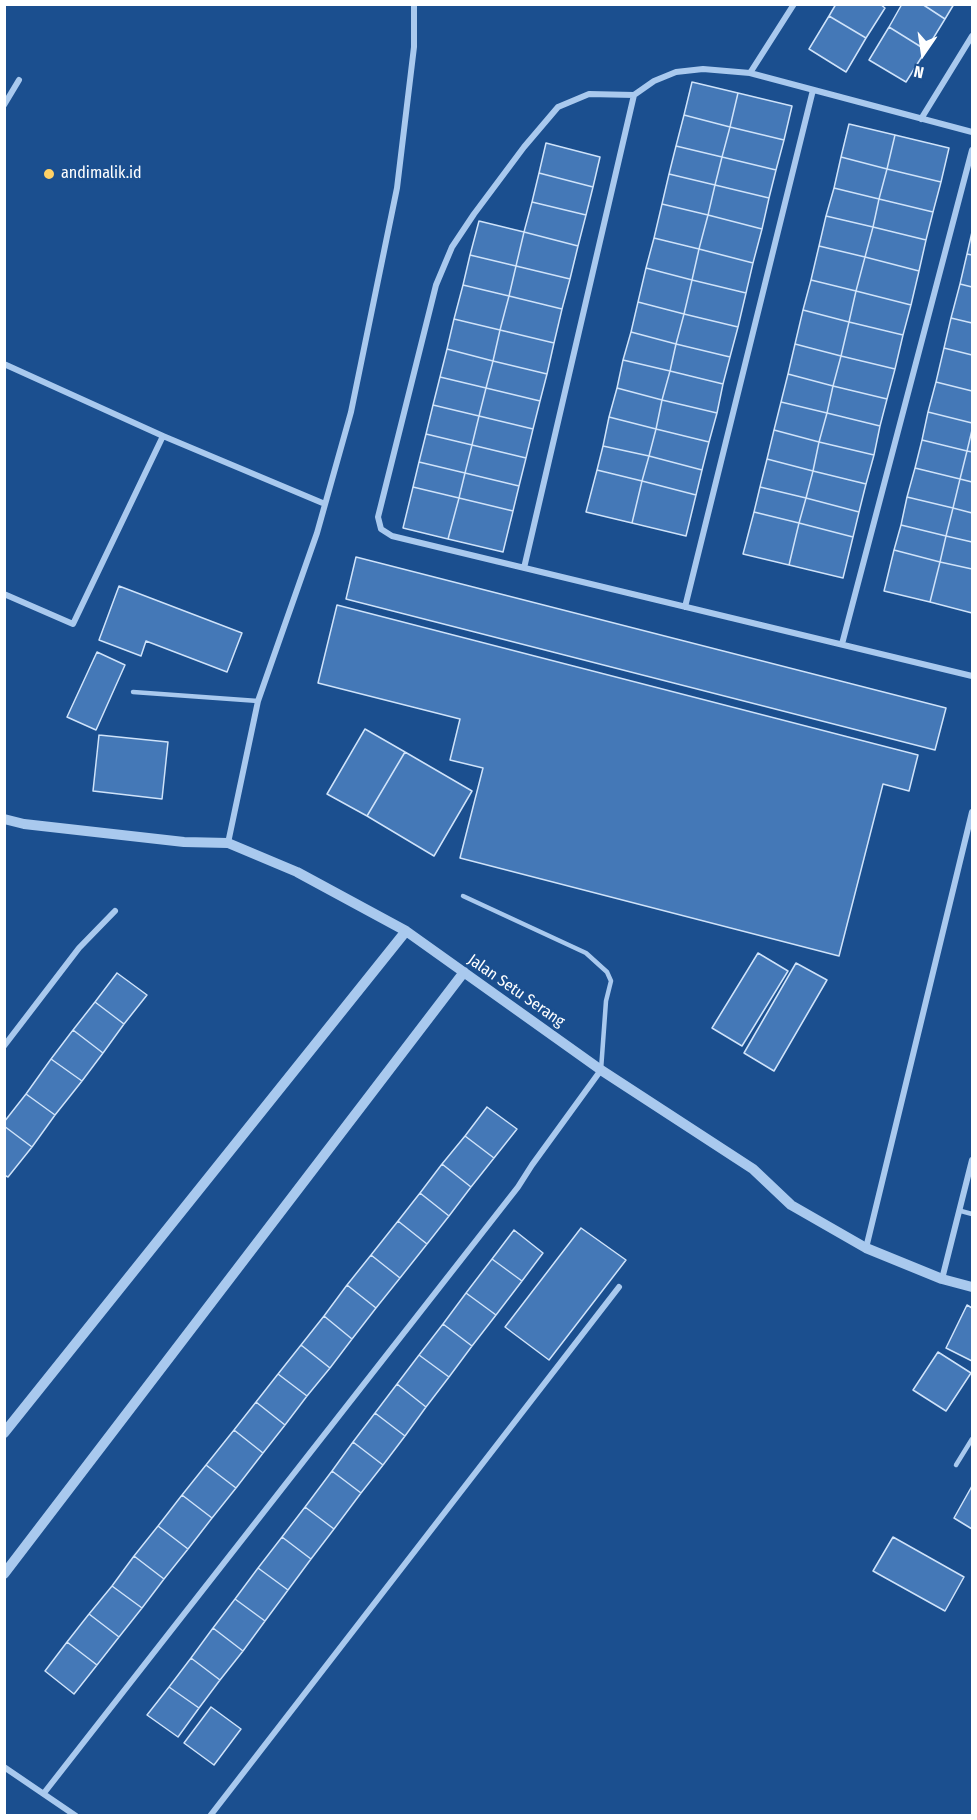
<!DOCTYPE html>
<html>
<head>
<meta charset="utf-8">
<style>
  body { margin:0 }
  #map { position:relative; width:977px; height:1820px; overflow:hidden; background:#1b4f8f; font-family:"Fira Sans Condensed",sans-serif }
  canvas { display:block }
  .frame { position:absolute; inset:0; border:6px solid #fff; pointer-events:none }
  .north { position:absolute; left:893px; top:24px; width:60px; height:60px; -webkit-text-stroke:4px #1b4f8f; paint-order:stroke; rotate:193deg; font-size:16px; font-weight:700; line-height:24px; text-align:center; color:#fff }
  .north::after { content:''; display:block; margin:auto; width:21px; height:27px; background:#fff; clip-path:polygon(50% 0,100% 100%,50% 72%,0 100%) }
</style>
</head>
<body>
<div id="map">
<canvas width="977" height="1820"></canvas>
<div class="frame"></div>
<div class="north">N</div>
</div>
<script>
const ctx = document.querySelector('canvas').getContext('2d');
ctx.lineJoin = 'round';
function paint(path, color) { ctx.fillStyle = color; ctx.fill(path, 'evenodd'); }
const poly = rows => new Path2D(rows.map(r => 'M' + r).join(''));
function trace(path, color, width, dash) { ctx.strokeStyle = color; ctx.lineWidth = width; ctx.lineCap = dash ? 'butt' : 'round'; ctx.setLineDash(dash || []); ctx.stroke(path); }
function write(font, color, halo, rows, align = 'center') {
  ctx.font = font + ' "Fira Sans Condensed",sans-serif'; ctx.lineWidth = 5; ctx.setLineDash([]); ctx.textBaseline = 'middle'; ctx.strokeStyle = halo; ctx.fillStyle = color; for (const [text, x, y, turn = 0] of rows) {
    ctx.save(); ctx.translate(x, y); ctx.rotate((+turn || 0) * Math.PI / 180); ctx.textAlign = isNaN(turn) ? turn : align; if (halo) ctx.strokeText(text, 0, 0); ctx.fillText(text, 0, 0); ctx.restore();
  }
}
const building = poly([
  [836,4,880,4,885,8,866,38,829,16,836,4],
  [902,4,922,4,945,19,926,50,889,27,902,4],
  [922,4,954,4,945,19,922,4],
  [829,16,866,38,846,72,809,49,829,16],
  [889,27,926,50,906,82,869,60,889,27],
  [692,82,738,93,730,127,684,115,692,82],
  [738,93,792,106,784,140,730,127,738,93],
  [684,115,730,127,722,157,676,146,684,115],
  [849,124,895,135,887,169,841,157,849,124],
  [730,127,784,140,776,170,722,157,730,127],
  [895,135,949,148,941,182,887,169,895,135],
  [546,143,600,157,593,187,539,173,546,143],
  [676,146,722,157,715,185,669,174,676,146],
  [722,157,776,170,769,198,715,185,722,157],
  [841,157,887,169,879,199,834,188,841,157],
  [887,169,941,182,933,212,879,199,887,169],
  [539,173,593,187,586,215,532,202,539,173],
  [669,174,715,185,708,215,662,204,669,174],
  [715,185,769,198,762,229,708,215,715,185],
  [834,188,879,199,873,227,826,216,834,188],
  [879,199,933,212,926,240,873,227,879,199],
  [532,202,586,215,578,246,524,232,532,202],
  [662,204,708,215,699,249,654,238,662,204],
  [708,215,762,229,753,263,699,249,708,215],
  [826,216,873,227,865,257,819,246,826,216],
  [479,221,524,232,516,266,470,255,479,221],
  [873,227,926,240,919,271,865,257,873,227],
  [524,232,578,246,570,279,516,266,524,232],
  [972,232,972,255,967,254,972,232],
  [654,238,699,249,692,280,646,268,654,238],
  [819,246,865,257,856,291,811,280,819,246],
  [699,249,753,263,746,293,692,280,699,249],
  [967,254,972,255,972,287,960,284,967,254],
  [470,255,516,266,509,296,463,285,470,255],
  [865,257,919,271,911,305,856,291,865,257],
  [516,266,570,279,562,309,509,296,516,266],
  [646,268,692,280,684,314,638,302,646,268],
  [692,280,746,293,738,327,684,314,692,280],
  [811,280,856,291,849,322,803,310,811,280],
  [960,284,972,287,972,323,951,318,960,284],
  [463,285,509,296,500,330,454,319,463,285],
  [856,291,911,305,903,335,849,322,856,291],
  [509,296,562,309,554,343,500,330,509,296],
  [638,302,684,314,676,344,631,332,638,302],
  [803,310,849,322,841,356,795,344,803,310],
  [684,314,738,327,730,357,676,344,684,314],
  [951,318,972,323,972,355,944,348,951,318],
  [454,319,500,330,493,361,447,349,454,319],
  [849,322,903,335,895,369,841,356,849,322],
  [500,330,554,343,547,374,493,361,500,330],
  [631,332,676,344,670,371,623,360,631,332],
  [676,344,730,357,723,384,670,371,676,344],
  [795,344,841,356,833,386,788,374,795,344],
  [944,348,972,355,972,391,936,382,944,348],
  [447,349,493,361,486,388,440,377,447,349],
  [841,356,895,369,887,399,833,386,841,356],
  [623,360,670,371,662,400,617,388,623,360],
  [493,361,547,374,540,401,486,388,493,361],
  [670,371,723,384,717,413,662,400,670,371],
  [788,374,833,386,827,413,781,402,788,374],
  [440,377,486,388,479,416,433,405,440,377],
  [936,382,972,391,972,423,928,412,936,382],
  [833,386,887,399,880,426,827,413,833,386],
  [486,388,540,401,533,429,479,416,486,388],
  [617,388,662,400,656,429,609,417,617,388],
  [662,400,717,413,709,442,656,429,662,400],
  [781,402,827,413,819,442,774,430,781,402],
  [433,405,479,416,472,445,426,434,433,405],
  [928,412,972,423,972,430,967,451,922,440,928,412],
  [827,413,880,426,874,455,819,442,827,413],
  [479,416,533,429,526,458,472,445,479,416],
  [609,417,656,429,649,456,603,446,609,417],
  [656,429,709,442,702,470,649,456,656,429],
  [774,430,819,442,813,471,767,459,774,430],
  [972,430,972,452,967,451,972,430],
  [426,434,472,445,465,473,419,462,426,434],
  [922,440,967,451,960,479,915,468,922,440],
  [819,442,874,455,866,484,813,471,819,442],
  [472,445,526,458,519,486,465,473,472,445],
  [603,446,649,456,642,481,597,470,603,446],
  [967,451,972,452,972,482,960,479,967,451],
  [649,456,702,470,696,495,642,481,649,456],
  [767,459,813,471,806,498,760,487,767,459],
  [419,462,465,473,459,498,413,487,419,462],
  [915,468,960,479,953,508,907,497,915,468],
  [597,470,642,481,632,523,586,512,597,470],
  [813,471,866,484,859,512,806,498,813,471],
  [465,473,519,486,513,511,459,498,465,473],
  [960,479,972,482,972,513,953,508,960,479],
  [642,481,696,495,686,536,632,523,642,481],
  [413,487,459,498,448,539,403,528,413,487],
  [760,487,806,498,799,523,754,512,760,487],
  [907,497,953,508,946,536,901,525,907,497],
  [459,498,513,511,503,552,448,539,459,498],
  [806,498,859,512,853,537,799,523,806,498],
  [953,508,972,513,972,542,946,536,953,508],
  [754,512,799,523,789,565,743,554,754,512],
  [799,523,853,537,843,578,789,565,799,523],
  [901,525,946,536,940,562,894,550,901,525],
  [946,536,972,542,972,569,940,562,946,536],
  [894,550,940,562,930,602,884,591,894,550],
  [356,557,946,708,935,750,346,599,356,557],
  [940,562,972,569,972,613,930,602,940,562],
  [119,586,242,633,227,672,146,641,141,656,99,640,119,586],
  [337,605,918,755,909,791,883,784,839,956,460,858,483,768,450,760,460,719,318,683,337,605],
  [97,652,125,665,96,730,67,717,97,652],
  [365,729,405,752,367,816,327,794,365,729],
  [99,735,168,742,162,799,93,791,99,735],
  [405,752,472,791,434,856,367,816,405,752],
  [758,953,788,971,742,1046,712,1028,758,953],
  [796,963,827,980,774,1071,744,1053,796,963],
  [117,973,147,995,124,1024,95,1002,117,973],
  [95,1002,124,1024,103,1053,73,1030,95,1002],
  [73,1030,103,1053,82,1081,51,1059,73,1030],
  [51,1059,82,1081,55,1115,26,1094,51,1059],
  [26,1094,55,1115,32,1147,4,1126,4,1122,26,1094],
  [487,1107,517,1129,494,1158,465,1136,487,1107],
  [4,1126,32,1147,8,1177,4,1175,4,1126],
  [465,1136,494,1158,471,1187,442,1164,465,1136],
  [442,1164,471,1187,449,1216,420,1193,442,1164],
  [420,1193,449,1216,427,1244,398,1221,420,1193],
  [398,1221,427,1244,400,1278,371,1255,398,1221],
  [581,1228,626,1260,549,1360,505,1327,581,1228],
  [514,1230,543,1253,522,1281,492,1259,514,1230],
  [371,1255,400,1278,376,1308,347,1285,371,1255],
  [492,1259,522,1281,496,1315,466,1293,492,1259],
  [347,1285,376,1308,352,1339,324,1316,347,1285],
  [466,1293,496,1315,472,1346,443,1324,466,1293],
  [967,1305,972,1308,972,1361,946,1348,967,1305],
  [324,1316,352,1339,330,1368,301,1345,324,1316],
  [443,1324,472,1346,449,1377,419,1355,443,1324],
  [301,1345,330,1368,307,1396,278,1374,301,1345],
  [938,1352,971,1373,946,1411,913,1390,938,1352],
  [419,1355,449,1377,426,1407,397,1384,419,1355],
  [278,1374,307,1396,285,1425,256,1402,278,1374],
  [397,1384,426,1407,405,1436,375,1413,397,1384],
  [256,1402,285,1425,263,1453,234,1430,256,1402],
  [375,1413,405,1436,383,1465,353,1442,375,1413],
  [234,1430,263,1453,236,1488,206,1465,234,1430],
  [353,1442,383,1465,361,1493,332,1471,353,1442],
  [206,1465,236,1488,212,1518,182,1495,206,1465],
  [332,1471,361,1493,334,1529,305,1507,332,1471],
  [972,1486,972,1529,954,1518,972,1486],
  [182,1495,212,1518,188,1549,158,1526,182,1495],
  [305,1507,334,1529,311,1559,282,1537,305,1507],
  [158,1526,188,1549,164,1579,134,1556,158,1526],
  [282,1537,311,1559,288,1590,258,1568,282,1537],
  [893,1537,964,1577,945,1611,873,1571,893,1537],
  [134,1556,164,1579,142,1608,112,1586,134,1556],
  [258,1568,288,1590,265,1621,235,1599,258,1568],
  [112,1586,142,1608,119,1637,89,1614,112,1586],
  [235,1599,265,1621,243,1651,213,1628,235,1599],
  [89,1614,119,1637,97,1665,67,1642,89,1614],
  [213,1628,243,1651,220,1680,191,1658,213,1628],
  [67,1642,97,1665,74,1694,45,1671,67,1642],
  [191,1658,220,1680,199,1708,169,1687,191,1658],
  [169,1687,199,1708,178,1737,147,1715,169,1687],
  [211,1707,241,1729,214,1765,184,1743,211,1707]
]);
const service = poly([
  [133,692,258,701],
  [463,896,586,953,607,972,611,981,606,1001,601,1070],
  [961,1211,972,1214],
  [956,1465,972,1439]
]);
const minor = poly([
  [750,73,794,4],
  [4,105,19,80],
  [921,119,972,36],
  [972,132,750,73,703,69,676,72,654,81,634,95,589,94,558,107,524,147,474,214,452,247,436,285,378,517,381,529,392,536,972,676],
  [4,364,163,436,325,504],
  [524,568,634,95],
  [4,594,73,624,163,436],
  [685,607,813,90],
  [842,644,972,150],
  [228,843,258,701,317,533,351,412,397,188,414,47,414,4],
  [4,1046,79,948,115,911],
  [866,1248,972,812],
  [942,1279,972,1160],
  [4,1767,76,1816],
  [44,1793,518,1187,532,1165,601,1070],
  [210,1816,619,1287]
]);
const tertiary = poly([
  [4,819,24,824,184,842,228,843,297,872,406,931,601,1070,753,1169,791,1205,866,1248,942,1279,972,1287],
  [4,1433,406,931],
  [4,1574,464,972]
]);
const markers = [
  [49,174,6,"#ffd166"]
];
const poiNames = [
  ["andimalik.id",61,174]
];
const streetNames = [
  ["Jalan Setu Serang",516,991,35]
];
paint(building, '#4478b7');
trace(building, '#cfe3fa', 1.5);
trace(service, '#a9c9ee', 4.5);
trace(minor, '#a9c9ee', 6);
trace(tertiary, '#a9c9ee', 10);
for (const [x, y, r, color] of markers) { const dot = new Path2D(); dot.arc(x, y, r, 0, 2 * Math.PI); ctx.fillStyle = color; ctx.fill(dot); trace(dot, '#1b4f8f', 2); }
write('16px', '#fff', '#1b4f8f', poiNames, 'left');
write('16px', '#fff', '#1b4f8f', streetNames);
</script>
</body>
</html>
